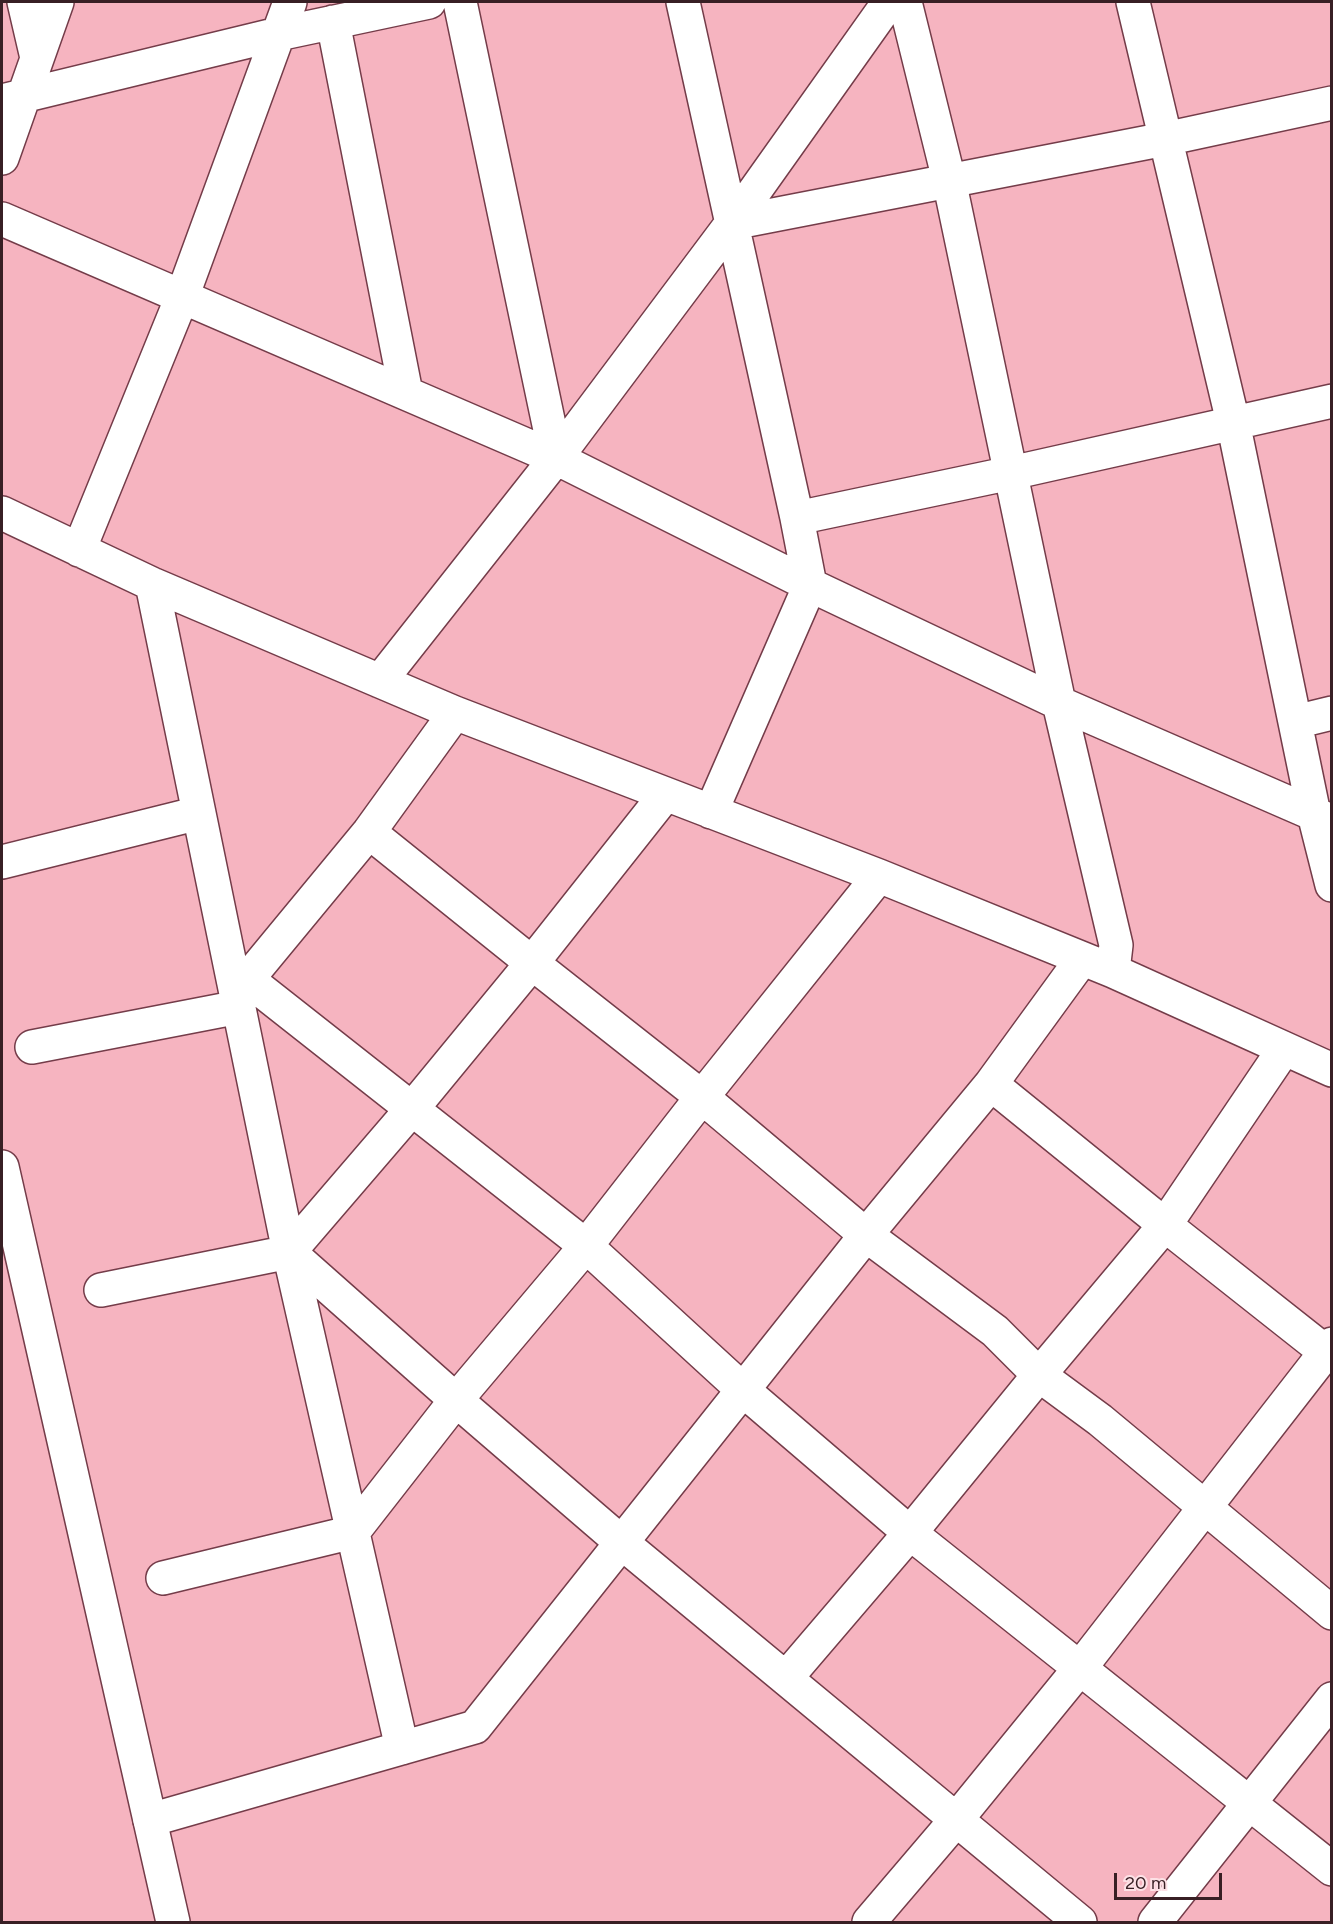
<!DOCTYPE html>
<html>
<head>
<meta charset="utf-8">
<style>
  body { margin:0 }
  #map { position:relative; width:1333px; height:1924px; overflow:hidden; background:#f6b4c0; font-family:Figtree,sans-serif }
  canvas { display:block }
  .frame { position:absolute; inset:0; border:3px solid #381f24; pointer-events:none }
  .scale { position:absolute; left:1114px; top:1873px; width:108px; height:27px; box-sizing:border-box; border:3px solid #381f24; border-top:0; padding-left:8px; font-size:18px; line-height:21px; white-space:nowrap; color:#381f24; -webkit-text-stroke:4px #fde1e6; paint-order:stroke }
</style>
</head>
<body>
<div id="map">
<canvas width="1333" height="1924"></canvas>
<div class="frame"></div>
<div class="scale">20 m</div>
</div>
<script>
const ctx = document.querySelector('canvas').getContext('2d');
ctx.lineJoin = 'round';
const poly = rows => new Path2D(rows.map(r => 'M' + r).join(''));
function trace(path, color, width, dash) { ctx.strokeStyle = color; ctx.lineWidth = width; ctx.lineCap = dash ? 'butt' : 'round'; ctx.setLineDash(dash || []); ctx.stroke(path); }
const street = poly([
  [24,2,37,58],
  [460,2,556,458],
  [683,2,797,518,810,585,711,812],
  [905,2,949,180,1059,703,1116,945,1113,971],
  [1133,2,1233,422,1314,814],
  [333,22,406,393],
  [2,101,278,34,429,2],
  [2,158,57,2],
  [2,219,556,458,810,585,1059,703,1314,814],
  [732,223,889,2],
  [182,297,290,2],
  [2,513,152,584,455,713,879,876,1113,971,1332,1070],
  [797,518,1011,473,1332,401],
  [79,550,182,297,179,296],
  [152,584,289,1252,402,1748],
  [380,681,556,458,732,223,1165,139,1332,103],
  [1295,722,1332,713],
  [1332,821,1314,814,1332,885],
  [369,832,532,963,702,1097,866,1235,995,1331,1039,1375,1100,1420,1332,1613],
  [2,862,199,813],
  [1082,959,991,1084,1165,1225,1284,1049],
  [247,979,586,1246,743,1390,910,1533,1332,1869],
  [236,993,369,832,455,713],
  [32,1047,239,1007],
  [289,1252,456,1400,621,1542,1080,1922],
  [101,1290,289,1252,411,1110,532,963,665,795],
  [163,1578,353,1532,456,1400,586,1246,702,1097,879,876],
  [786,1678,910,1533,1039,1375,1165,1225,1332,1357],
  [150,1820,475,1727,866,1235,991,1084],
  [869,1922,956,1820,1080,1668,1332,1344],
  [1155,1922,1332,1699]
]);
const secondary = poly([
  [2,1167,173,1922]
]);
trace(street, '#743c49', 36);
trace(secondary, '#743c49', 36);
trace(street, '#fff', 33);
trace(secondary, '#fff', 33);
</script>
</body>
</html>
